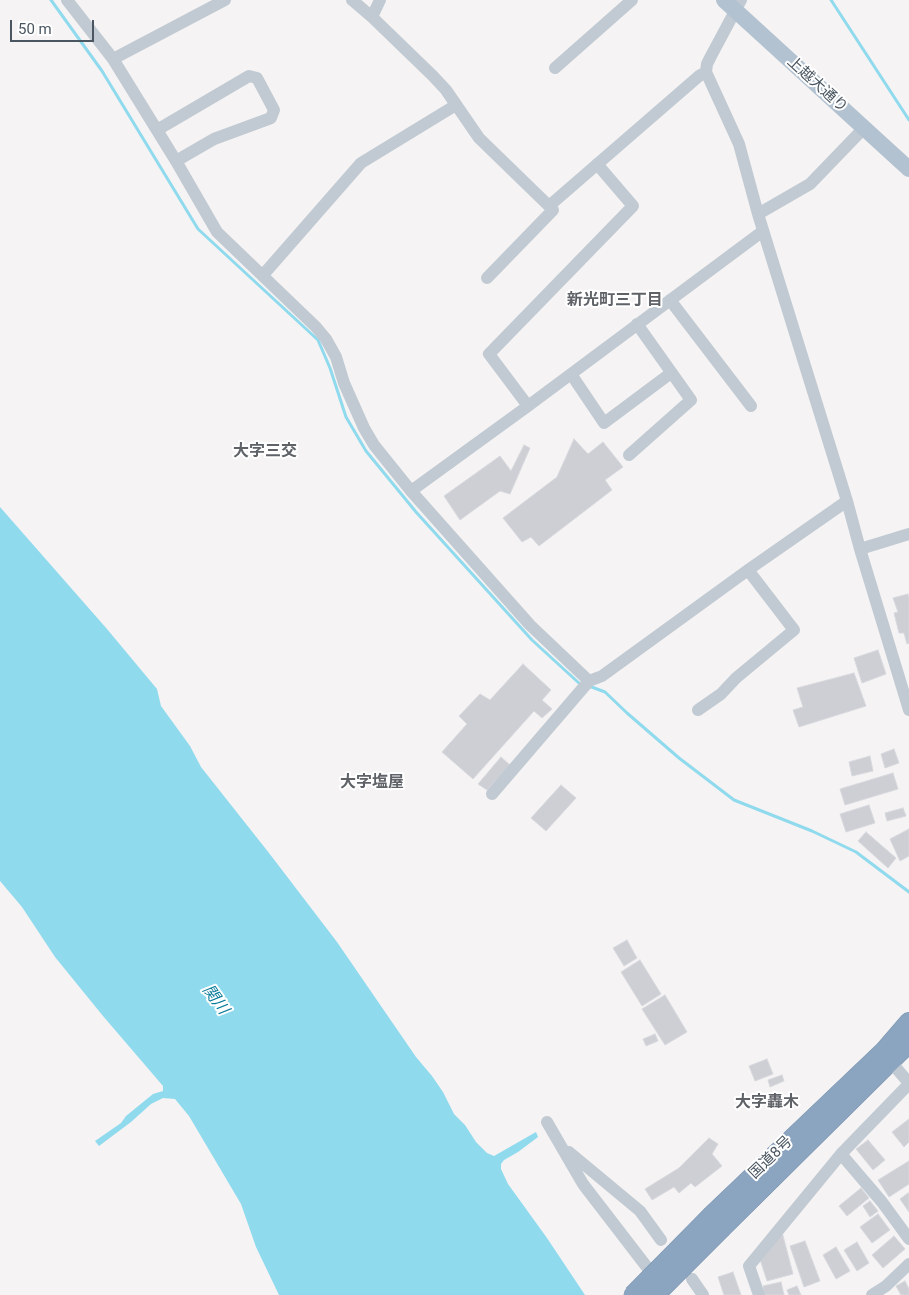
<!DOCTYPE html>
<html>
<head>
<meta charset="utf-8">
<style>
  body { margin:0 }
  #map { position:relative; width:909px; height:1295px; overflow:hidden; background:#f5f3f3; font-family:Roboto,sans-serif }
  canvas { display:block }
  .scale { position:absolute; left:10px; top:20px; width:84px; height:22px; box-sizing:border-box; border:2px solid #4a5661; border-top:0; padding-left:6px; font-size:15px; line-height:18px; white-space:nowrap; color:#4a5661; -webkit-text-stroke:4px #fff; paint-order:stroke }
</style>
</head>
<body>
<div id="map">
<canvas width="909" height="1295"></canvas>
<div class="scale">50 m</div>
</div>
<script>
const ctx = document.querySelector('canvas').getContext('2d');
ctx.lineJoin = 'round';
function paint(path, color) { ctx.fillStyle = color; ctx.fill(path, 'evenodd'); }
const poly = rows => new Path2D(rows.map(r => 'M' + r).join(''));
function trace(path, color, width, dash) { ctx.strokeStyle = color; ctx.lineWidth = width; ctx.lineCap = dash ? 'butt' : 'round'; ctx.setLineDash(dash || []); ctx.stroke(path); }
function write(font, color, halo, rows, align = 'center') {
  ctx.font = font + ' Roboto,"Noto Sans JP",sans-serif'; ctx.lineWidth = 4; ctx.setLineDash([]); ctx.textBaseline = 'middle'; ctx.strokeStyle = halo; ctx.fillStyle = color; for (const [text, x, y, turn = 0] of rows) {
    ctx.save(); ctx.translate(x, y); ctx.rotate((+turn || 0) * Math.PI / 180); ctx.textAlign = isNaN(turn) ? turn : align; if (halo) ctx.strokeText(text, 0, 0); ctx.fillText(text, 0, 0); ctx.restore();
  }
}
const water = poly([
  [0,507,107,629,157,689,161,706,190,746,201,767,269,853,337,942,416,1057,432,1076,443,1092,454,1114,465,1125,476,1142,487,1153,494,1156,536,1132,538,1137,518,1152,504,1160,501,1164,501,1169,508,1184,547,1238,585,1295,279,1295,256,1247,241,1204,189,1116,175,1099,163,1098,151,1104,131,1122,99,1146,95,1141,121,1123,126,1116,153,1094,163,1091,163,1086,103,1016,55,957,22,907,0,881]
]);
const stream = poly([
  [51,0,102,71,198,229,318,340,330,368,346,417,366,451,416,512,532,640,580,684,583,685],
  [831,0,909,120],
  [589,686,605,692,627,713,679,758,734,800,812,831,856,852,909,892]
]);
const building = poly([
  [574,439,588,454,603,442,623,467,605,480,612,490,539,546,531,537,522,542,503,518,557,477,574,439],
  [524,445,530,448,510,494,500,491,460,520,444,496,500,456,511,471,524,445],
  [908,594,909,598,909,643,907,644,904,633,899,633,894,613,898,612,893,598,908,594],
  [878,650,886,674,862,683,854,658,878,650],
  [523,664,551,690,542,700,552,709,542,718,534,711,473,779,442,752,467,724,459,716,480,694,490,700,523,664],
  [854,673,866,706,799,727,793,710,803,707,797,688,854,673],
  [894,749,899,763,885,768,881,754,894,749],
  [870,756,873,771,852,776,849,762,870,756],
  [501,757,510,765,487,790,478,784,501,757],
  [893,773,898,789,845,805,840,789,893,773],
  [561,785,576,798,546,831,531,818,561,785],
  [869,805,875,823,846,832,840,814,869,805],
  [903,808,906,816,887,821,885,813,903,808],
  [909,829,909,856,900,861,890,839,909,829],
  [866,832,896,858,888,868,858,841,866,832],
  [627,940,637,958,624,966,613,948,627,940],
  [640,960,661,994,642,1006,621,972,640,960],
  [665,995,687,1032,665,1045,642,1009,665,995],
  [655,1034,658,1041,646,1046,643,1039,655,1034],
  [767,1059,773,1074,755,1081,749,1066,767,1059],
  [782,1075,784,1081,770,1087,768,1080,782,1075],
  [909,1119,909,1142,904,1147,892,1132,909,1119],
  [709,1138,718,1144,712,1154,722,1166,695,1187,691,1183,679,1193,674,1187,652,1200,645,1189,679,1168,709,1138],
  [868,1140,885,1160,873,1170,856,1149,868,1140],
  [909,1161,909,1184,889,1197,878,1180,909,1161],
  [861,1188,869,1198,847,1216,839,1206,861,1188],
  [908,1193,909,1194,909,1212,900,1199,908,1193],
  [870,1201,878,1211,870,1217,863,1206,870,1201],
  [878,1214,890,1230,872,1243,860,1227,878,1214],
  [781,1228,793,1274,767,1281,759,1256,781,1228],
  [894,1236,905,1249,883,1268,872,1255,894,1236],
  [805,1241,820,1281,804,1287,790,1246,805,1241],
  [857,1242,869,1263,857,1271,844,1250,857,1242],
  [836,1247,850,1271,836,1279,823,1255,836,1247],
  [733,1272,741,1295,724,1295,718,1277,733,1272],
  [905,1281,909,1289,909,1295,901,1295,896,1286,905,1281],
  [781,1282,784,1295,764,1295,763,1286,781,1282],
  [797,1286,801,1295,789,1295,787,1290,797,1286]
]);
const minor = poly([
  [67,0,113,59,176,161,217,232,316,327,326,339,336,357,344,383,364,428,374,445,411,491,530,625,589,681],
  [352,0,372,17,433,76,446,90,479,138,549,206,699,76,706,72],
  [741,0,711,56,707,64,706,72,739,144,758,214,847,501,860,549,909,710],
  [372,17,380,0],
  [113,59,225,0],
  [555,68,632,0],
  [157,130,249,76,257,78,274,110,271,118,214,139,176,161],
  [758,214,810,184,864,128],
  [263,275,361,163,456,105],
  [487,278,553,210,549,206],
  [670,300,751,406],
  [571,374,604,423,671,373],
  [528,406,489,354,633,206,597,164],
  [629,455,691,400,637,324],
  [411,491,528,406,763,231],
  [860,549,909,534],
  [698,710,721,694,736,678,794,630,748,570],
  [492,794,589,681,602,676,748,570,847,501],
  [891,1062,909,1083],
  [909,1084,841,1154,882,1202,909,1239],
  [547,1122,583,1184,653,1275],
  [569,1152,640,1211,661,1240],
  [692,1279,703,1295],
  [759,1295,749,1266,841,1154],
  [872,1295,886,1286,909,1264]
]);
const major = poly([
  [724,0,909,169]
]);
const highway = poly([
  [712,1215,884,1051,909,1022],
  [722,1228,909,1043]
]);
const highwayBridge = poly([
  [633,1295,712,1215],
  [655,1295,722,1228]
]);
const streetNames = [
  ["上越大通り",817,85,42],
  ["国道8号",771,1158,-44]
];
const neighbourhoodNames = [
  ["新光町三丁目",615,301],
  ["大字三交",265,452],
  ["大字塩屋",372,783],
  ["大字轟木",767,1103]
];
const waterNames = [
  ["関川",215,1000,54]
];
paint(water, '#90daee');
trace(stream, '#90daee', 3);
paint(building, '#cdcfd5');
trace(building, '#d7d9de', 1);
trace(highway, '#7690ad', 20);
trace(minor, '#c1cad2', 12);
trace(major, '#b3c2d1', 16);
trace(highway, '#8ba5c1', 19);
trace(highwayBridge, '#7690ad', 20, []);
trace(highwayBridge, '#8ba5c1', 19);
write('15px', '#4a5661', '#fff', streetNames);
write('bold 16px', '#5f6368', '#fff', neighbourhoodNames);
write('italic 16px', '#0c7c9b', '#fff', waterNames);
</script>
</body>
</html>
